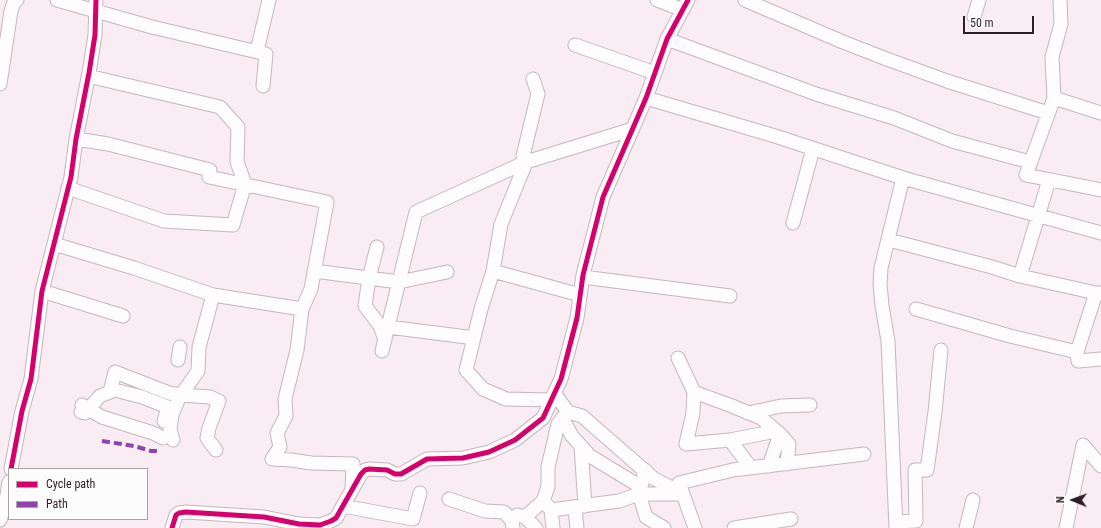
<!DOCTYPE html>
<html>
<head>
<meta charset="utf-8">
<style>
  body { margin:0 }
  #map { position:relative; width:1101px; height:528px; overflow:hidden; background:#f9ecf2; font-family:"Roboto Condensed",sans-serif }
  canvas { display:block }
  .legend { position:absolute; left:8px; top:468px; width:140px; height:52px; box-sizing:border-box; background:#fcfcfc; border:1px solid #a9a4a6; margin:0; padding:5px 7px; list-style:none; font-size:12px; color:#2c1f26 }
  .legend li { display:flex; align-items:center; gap:8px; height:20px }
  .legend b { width:20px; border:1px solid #a9a4a6 }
  .north { position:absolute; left:1053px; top:480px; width:40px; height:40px; -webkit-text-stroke:3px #fcfcfc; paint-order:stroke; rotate:271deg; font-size:11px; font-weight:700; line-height:16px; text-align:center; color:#2c1f26 }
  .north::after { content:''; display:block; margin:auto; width:14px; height:18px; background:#2c1f26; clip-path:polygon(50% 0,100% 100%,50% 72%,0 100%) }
  .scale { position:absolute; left:963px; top:16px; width:71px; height:18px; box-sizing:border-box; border:2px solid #2c1f26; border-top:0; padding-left:5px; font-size:12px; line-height:14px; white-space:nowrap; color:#2c1f26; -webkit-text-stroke:3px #fcfcfc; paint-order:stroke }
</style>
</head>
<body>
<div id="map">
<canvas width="1101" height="528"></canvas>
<ul class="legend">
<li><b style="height:5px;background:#d6006c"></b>Cycle path</li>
<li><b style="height:5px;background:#8e44ad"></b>Path</li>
</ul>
<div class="north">N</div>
<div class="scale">50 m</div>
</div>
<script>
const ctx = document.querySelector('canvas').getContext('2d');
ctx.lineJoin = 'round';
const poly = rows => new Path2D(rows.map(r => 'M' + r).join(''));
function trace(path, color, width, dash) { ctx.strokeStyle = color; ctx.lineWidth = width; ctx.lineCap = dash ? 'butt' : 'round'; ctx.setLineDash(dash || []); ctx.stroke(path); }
const minor = poly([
  [57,0,152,27,266,54,263,86],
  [657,0,683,10],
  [745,0,843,42,884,58,947,81,1048,113],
  [1060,0,1061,24,1052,57,1054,98,1026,175,1101,190],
  [974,17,979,0],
  [667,39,816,94,894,118,952,141,1030,162],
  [575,45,655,73],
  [257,51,269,0],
  [533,79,538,94,523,156,525,165,501,224,493,271,481,309,466,370,483,389,506,399,551,400],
  [0,84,11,11,14,2,17,0],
  [646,98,775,136,903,178,1101,233],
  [1054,98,1101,113],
  [76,139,108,144,210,170,209,177,327,202,311,289,302,309],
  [68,188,164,221,233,225,245,184,237,162,238,127,220,107,88,76],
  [793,223,813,149],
  [889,240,992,267,1020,276,1096,293,1101,293],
  [54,244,134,268,213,295,199,347,198,371,179,398,172,415,170,429,173,440],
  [377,247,369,278,365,306,380,326,385,340],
  [314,271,399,282,447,272],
  [493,271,580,295],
  [1020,276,1049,180],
  [583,277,730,296],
  [42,291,123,316],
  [1096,293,1077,352,1078,361,1101,359],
  [213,295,302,309,297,350,285,399,286,416,277,433,280,447,272,459],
  [916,309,1010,336,1077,352],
  [388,327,467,337],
  [382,351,416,212,526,162,633,129],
  [678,358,694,392,732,406,761,418,780,434,789,444,787,464],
  [178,360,180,347],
  [111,389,142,397,168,407,164,421],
  [694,392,693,413,686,444,730,440,776,431],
  [82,405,102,417,153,433,163,438],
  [81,412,85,413,100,396,110,392,115,372,169,393,181,395,210,397,219,401,209,428,207,438,216,450],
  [568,412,582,416,653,478,683,494],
  [748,413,781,406,810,405],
  [562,418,572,436,590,456,641,487,645,470],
  [730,440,751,468],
  [581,446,585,506],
  [272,459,291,460,311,463,353,464,352,488],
  [769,466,780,434],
  [11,469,22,411,31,379,42,291,71,177,76,139,89,73,95,35,96,0],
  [639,494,646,517,664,528],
  [449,499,485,511,504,512,512,521,513,528],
  [546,504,551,510,553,528],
  [343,506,413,519,420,493],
  [575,508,577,528],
  [551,510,619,501,639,494,681,494],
  [517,515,525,517,536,528],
  [525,517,543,501,548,487,548,467,558,424,568,412,554,393],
  [0,520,6,501,9,482],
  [896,522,916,521,915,470,927,470,935,412,941,350],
  [172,528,176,515,179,513,186,512,264,517,299,524,320,525,331,521,336,518,361,474,365,470,369,469,387,470,395,474,401,474,427,459,463,458,489,452,515,440,543,418,561,379,577,318,583,275,603,197,646,98,667,39,688,0],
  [695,528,679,483,733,470,864,454],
  [734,528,791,519],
  [896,528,888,341,882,306,880,284,881,268,903,178],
  [966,528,973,500],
  [1066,528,1083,445,1101,466]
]);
const quiet = poly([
  [102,441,134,446,151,451,160,451]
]);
const cycleway = poly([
  [11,469,22,411,31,379,42,291,71,177,76,139,89,73,95,35,96,0],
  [172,528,176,515,179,513,186,512,264,517,299,524,320,525,331,521,336,518,361,474,365,470,369,469,387,470,395,474,401,474,427,459,463,458,489,452,515,440,543,418,561,379,577,318,583,275,603,197,646,98,667,39,688,0]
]);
trace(minor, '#c4b7bd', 15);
trace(minor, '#fefcfd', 13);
trace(quiet, '#8e44ad', 4, [8, 4]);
trace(cycleway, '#d6006c', 5);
</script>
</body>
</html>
